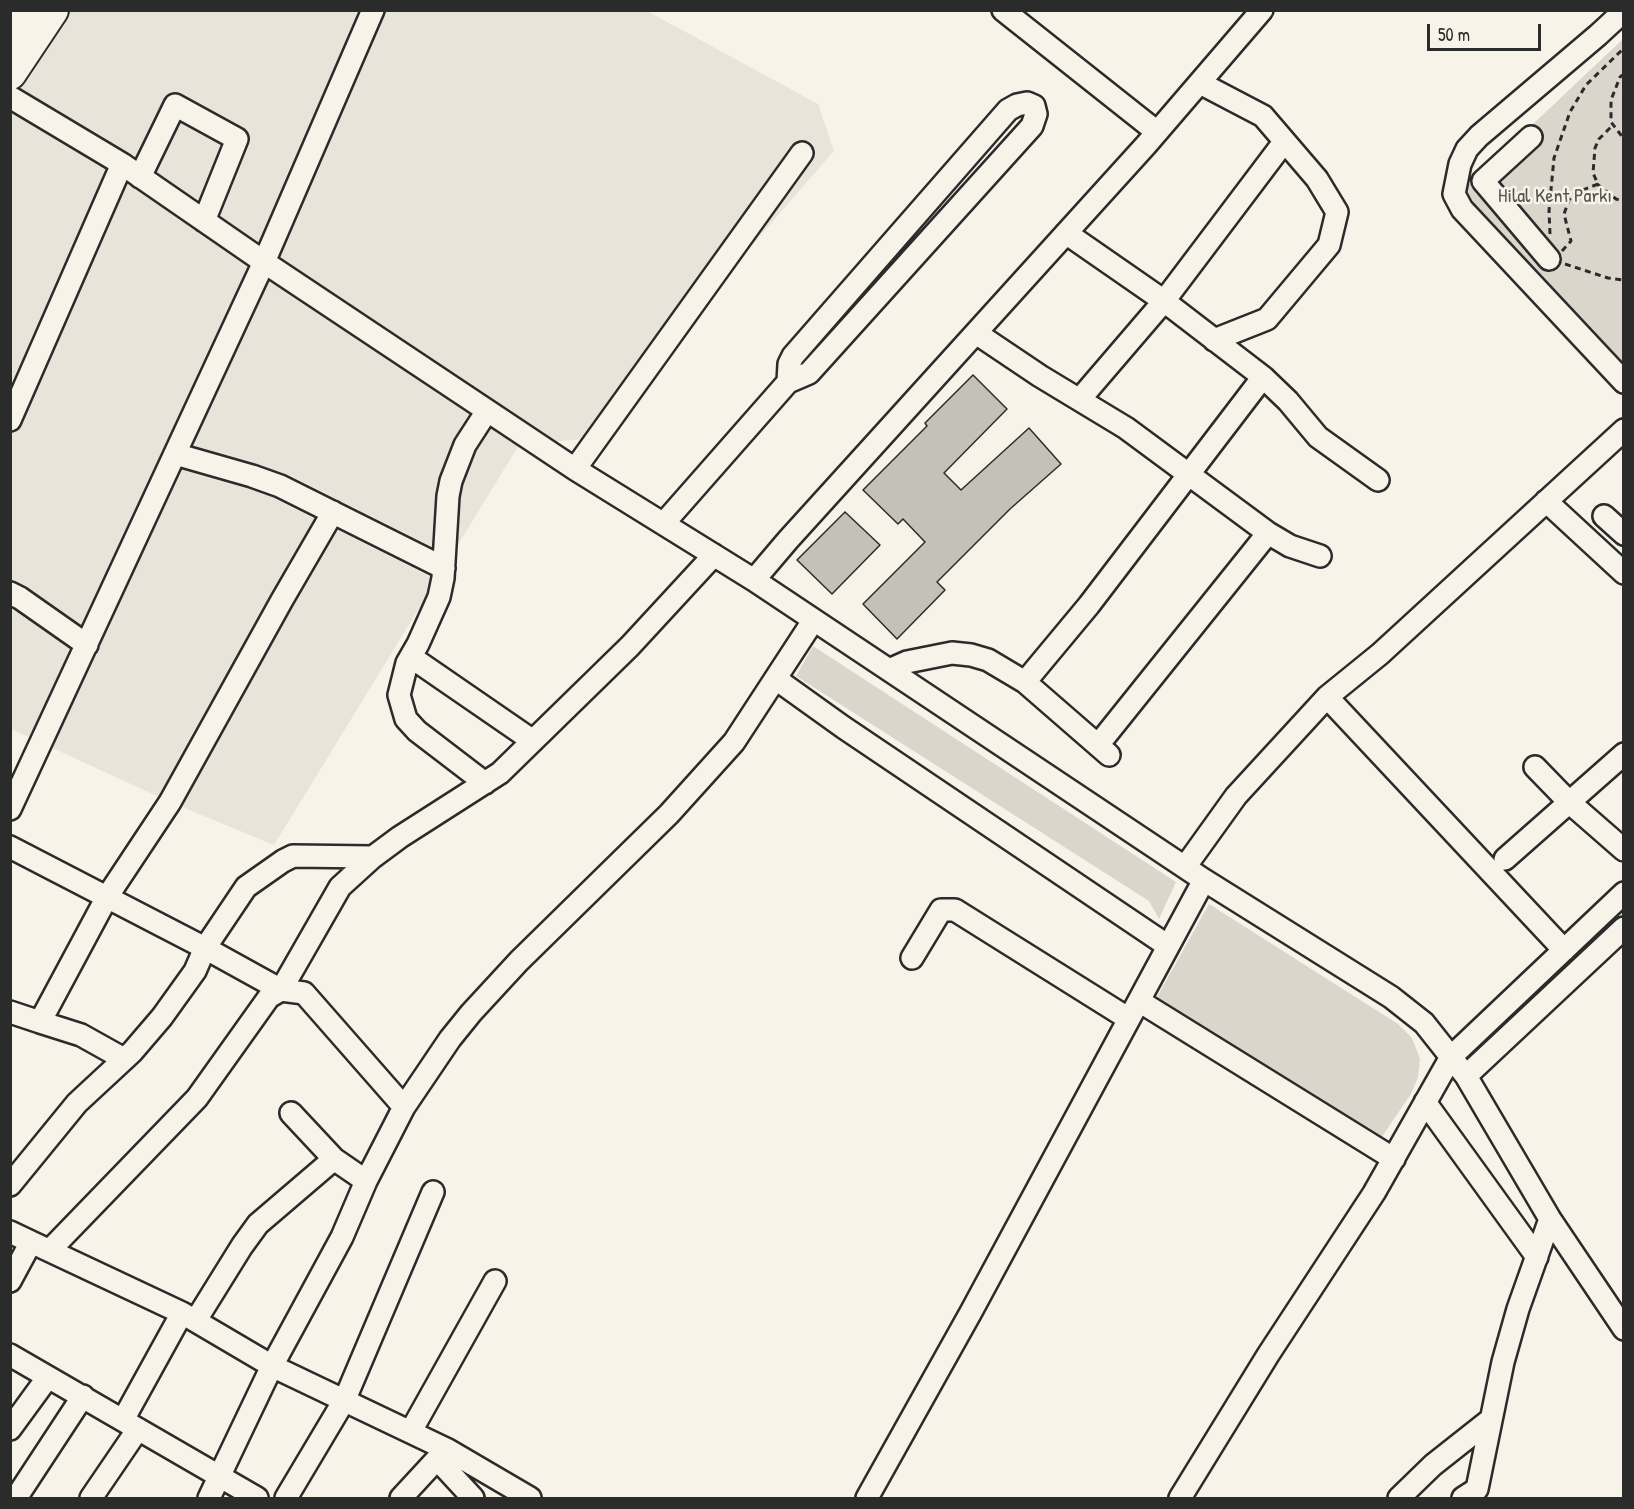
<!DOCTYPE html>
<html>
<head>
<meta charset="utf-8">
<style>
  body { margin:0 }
  #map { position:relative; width:1634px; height:1509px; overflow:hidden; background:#f7f3e8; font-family:"Patrick Hand",sans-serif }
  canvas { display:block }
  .frame { position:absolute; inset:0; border:12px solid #2b2b2b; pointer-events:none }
  .scale { position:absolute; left:1427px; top:24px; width:114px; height:27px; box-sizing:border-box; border:3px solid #2b2b2b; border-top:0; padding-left:8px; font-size:18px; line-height:21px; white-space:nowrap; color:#2b2b2b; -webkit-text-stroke:4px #f7f3e8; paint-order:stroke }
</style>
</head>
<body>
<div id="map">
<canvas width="1634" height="1509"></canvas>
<div class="frame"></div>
<div class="scale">50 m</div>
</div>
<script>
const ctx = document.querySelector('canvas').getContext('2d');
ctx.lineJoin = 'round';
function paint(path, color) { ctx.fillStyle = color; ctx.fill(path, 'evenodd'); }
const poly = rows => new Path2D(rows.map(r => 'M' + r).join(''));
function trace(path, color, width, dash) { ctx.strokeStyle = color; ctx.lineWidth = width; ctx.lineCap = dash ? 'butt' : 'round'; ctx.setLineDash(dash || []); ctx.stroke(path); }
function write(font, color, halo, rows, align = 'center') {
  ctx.font = font + ' "Patrick Hand",sans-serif'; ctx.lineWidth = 5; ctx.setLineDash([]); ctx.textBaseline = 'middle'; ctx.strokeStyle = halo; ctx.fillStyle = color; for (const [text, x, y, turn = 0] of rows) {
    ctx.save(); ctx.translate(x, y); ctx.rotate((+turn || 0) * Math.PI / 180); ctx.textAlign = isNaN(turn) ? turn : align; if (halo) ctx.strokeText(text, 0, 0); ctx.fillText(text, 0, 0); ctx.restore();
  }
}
const built = poly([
  [11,11,647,11,818,104,834,151,583,439,519,445,274,845,170,802,11,729]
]);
const green = poly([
  [1623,39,1623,372,1459,194],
  [813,646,1176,882,1159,919,1149,901,796,676],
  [1209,904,1398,1024,1412,1038,1420,1059,1418,1077,1411,1094,1381,1138,1157,997]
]);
const building = poly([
  [973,375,1007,409,944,473,961,490,1029,428,1061,464,1010,509,937,582,945,590,897,639,863,604,925,542,903,519,898,524,863,490,927,426,925,423,973,375],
  [845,512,880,545,832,594,797,560,845,512]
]);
const path = poly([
  [1624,74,1620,77,1611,100,1611,122,1624,139],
  [1597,184,1616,199,1624,201],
  [1550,234,1549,211,1554,158,1570,112,1586,85,1624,48],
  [1562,251,1571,241,1564,214,1569,200,1575,193,1598,184,1593,173,1595,148,1599,139,1613,125],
  [1565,264,1608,278,1624,280]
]);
const minor = poly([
  [1003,10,1157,132],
  [1624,11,1598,35,1479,136,1467,149,1460,164,1454,194,1462,209,1624,382],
  [1200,83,1263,116,1317,179,1337,212,1329,245,1267,319,1214,340],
  [10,97,122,164,264,262,575,469,754,580,1204,880,1391,997,1424,1023,1466,1076,1550,1219,1624,1329],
  [1531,137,1483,181,1549,259],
  [140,177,175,105,237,139,204,221],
  [1066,233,1164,301,1263,377,1288,401,1318,437,1378,480],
  [976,333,1040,376,1126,428,1268,533,1290,546,1320,556],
  [1080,399,1164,301,1284,142],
  [10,420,122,164],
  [175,454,252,476,280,486,444,568],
  [575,469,802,153],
  [1546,501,1624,573],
  [1604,516,1624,534],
  [664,523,788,382,809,373,1032,126,1036,114,1034,106,1027,103,1017,105,1008,110,793,356,789,364,788,382],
  [754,580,788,540,1146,145,1262,10],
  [10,593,20,598,87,645],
  [411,657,533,741],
  [889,670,907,662,952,653,971,655,988,660,1025,682,1109,755],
  [776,679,843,727,1168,946],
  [1025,682,1089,605,1263,377],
  [1327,697,1564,950],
  [1098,745,1268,533],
  [1535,767,1569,802,1624,850],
  [485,783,417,731,406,719,399,695,407,663,418,644,439,597,443,578,448,496,451,481,465,445,487,411],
  [10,809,264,262,373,10],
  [10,847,205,948,281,990,304,993,404,1107,450,1039,471,1013,519,961,669,814,734,742,813,621],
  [1505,859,1624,754],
  [1185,867,1236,796,1327,697,1380,654,1624,430],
  [912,958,941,910,955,910,1129,1019],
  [1139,1001,1394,1159],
  [10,1012,40,1022],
  [124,1059,81,1035,40,1022,107,897,170,802,282,600,333,512],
  [1466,1076,1624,928],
  [1425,1102,1537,1257],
  [291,1113,334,1159],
  [10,1185,77,1103,132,1052,162,1017,195,971,205,948,246,887,283,861,293,856,373,857],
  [10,1232,31,1242,10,1281],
  [31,1242,182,1313,123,1420],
  [50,1250,197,1098,269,997,281,990,340,887,373,857,400,837,500,773,630,646,714,555],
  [182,1313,272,1366,342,1237,366,1181,404,1107],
  [196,1320,242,1246,258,1224,334,1159,366,1181],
  [10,1355,257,1498],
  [10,1429,48,1377],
  [411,1431,495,1281],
  [437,1459,473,1498],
  [16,1498,83,1396],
  [91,1498,138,1429],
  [209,1498,272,1366,448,1450,530,1498],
  [286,1498,345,1399,433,1192],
  [401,1498,437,1459,448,1450],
  [867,1498,971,1312,1204,880],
  [1180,1498,1268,1355,1374,1193,1451,1057,1624,893],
  [1399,1498,1433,1465,1490,1420],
  [1463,1498,1477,1489,1503,1362,1518,1309,1550,1219]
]);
const highway = poly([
  [10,28,23,10],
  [10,73,52,10]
]);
const parkNames = [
  ["Hilal Kent Parkı",1555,197]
];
paint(built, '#e8e4da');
paint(green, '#dad6cc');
paint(building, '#c4c1b9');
trace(building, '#2b2b2b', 1.5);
trace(minor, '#2b2b2b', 26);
trace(highway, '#2b2b2b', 36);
trace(path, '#2b2b2b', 3, [6, 4.5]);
trace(minor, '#f7f3e8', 21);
trace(highway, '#f7f3e8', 32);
write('20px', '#575653', '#f7f3e8', parkNames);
</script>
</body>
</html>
